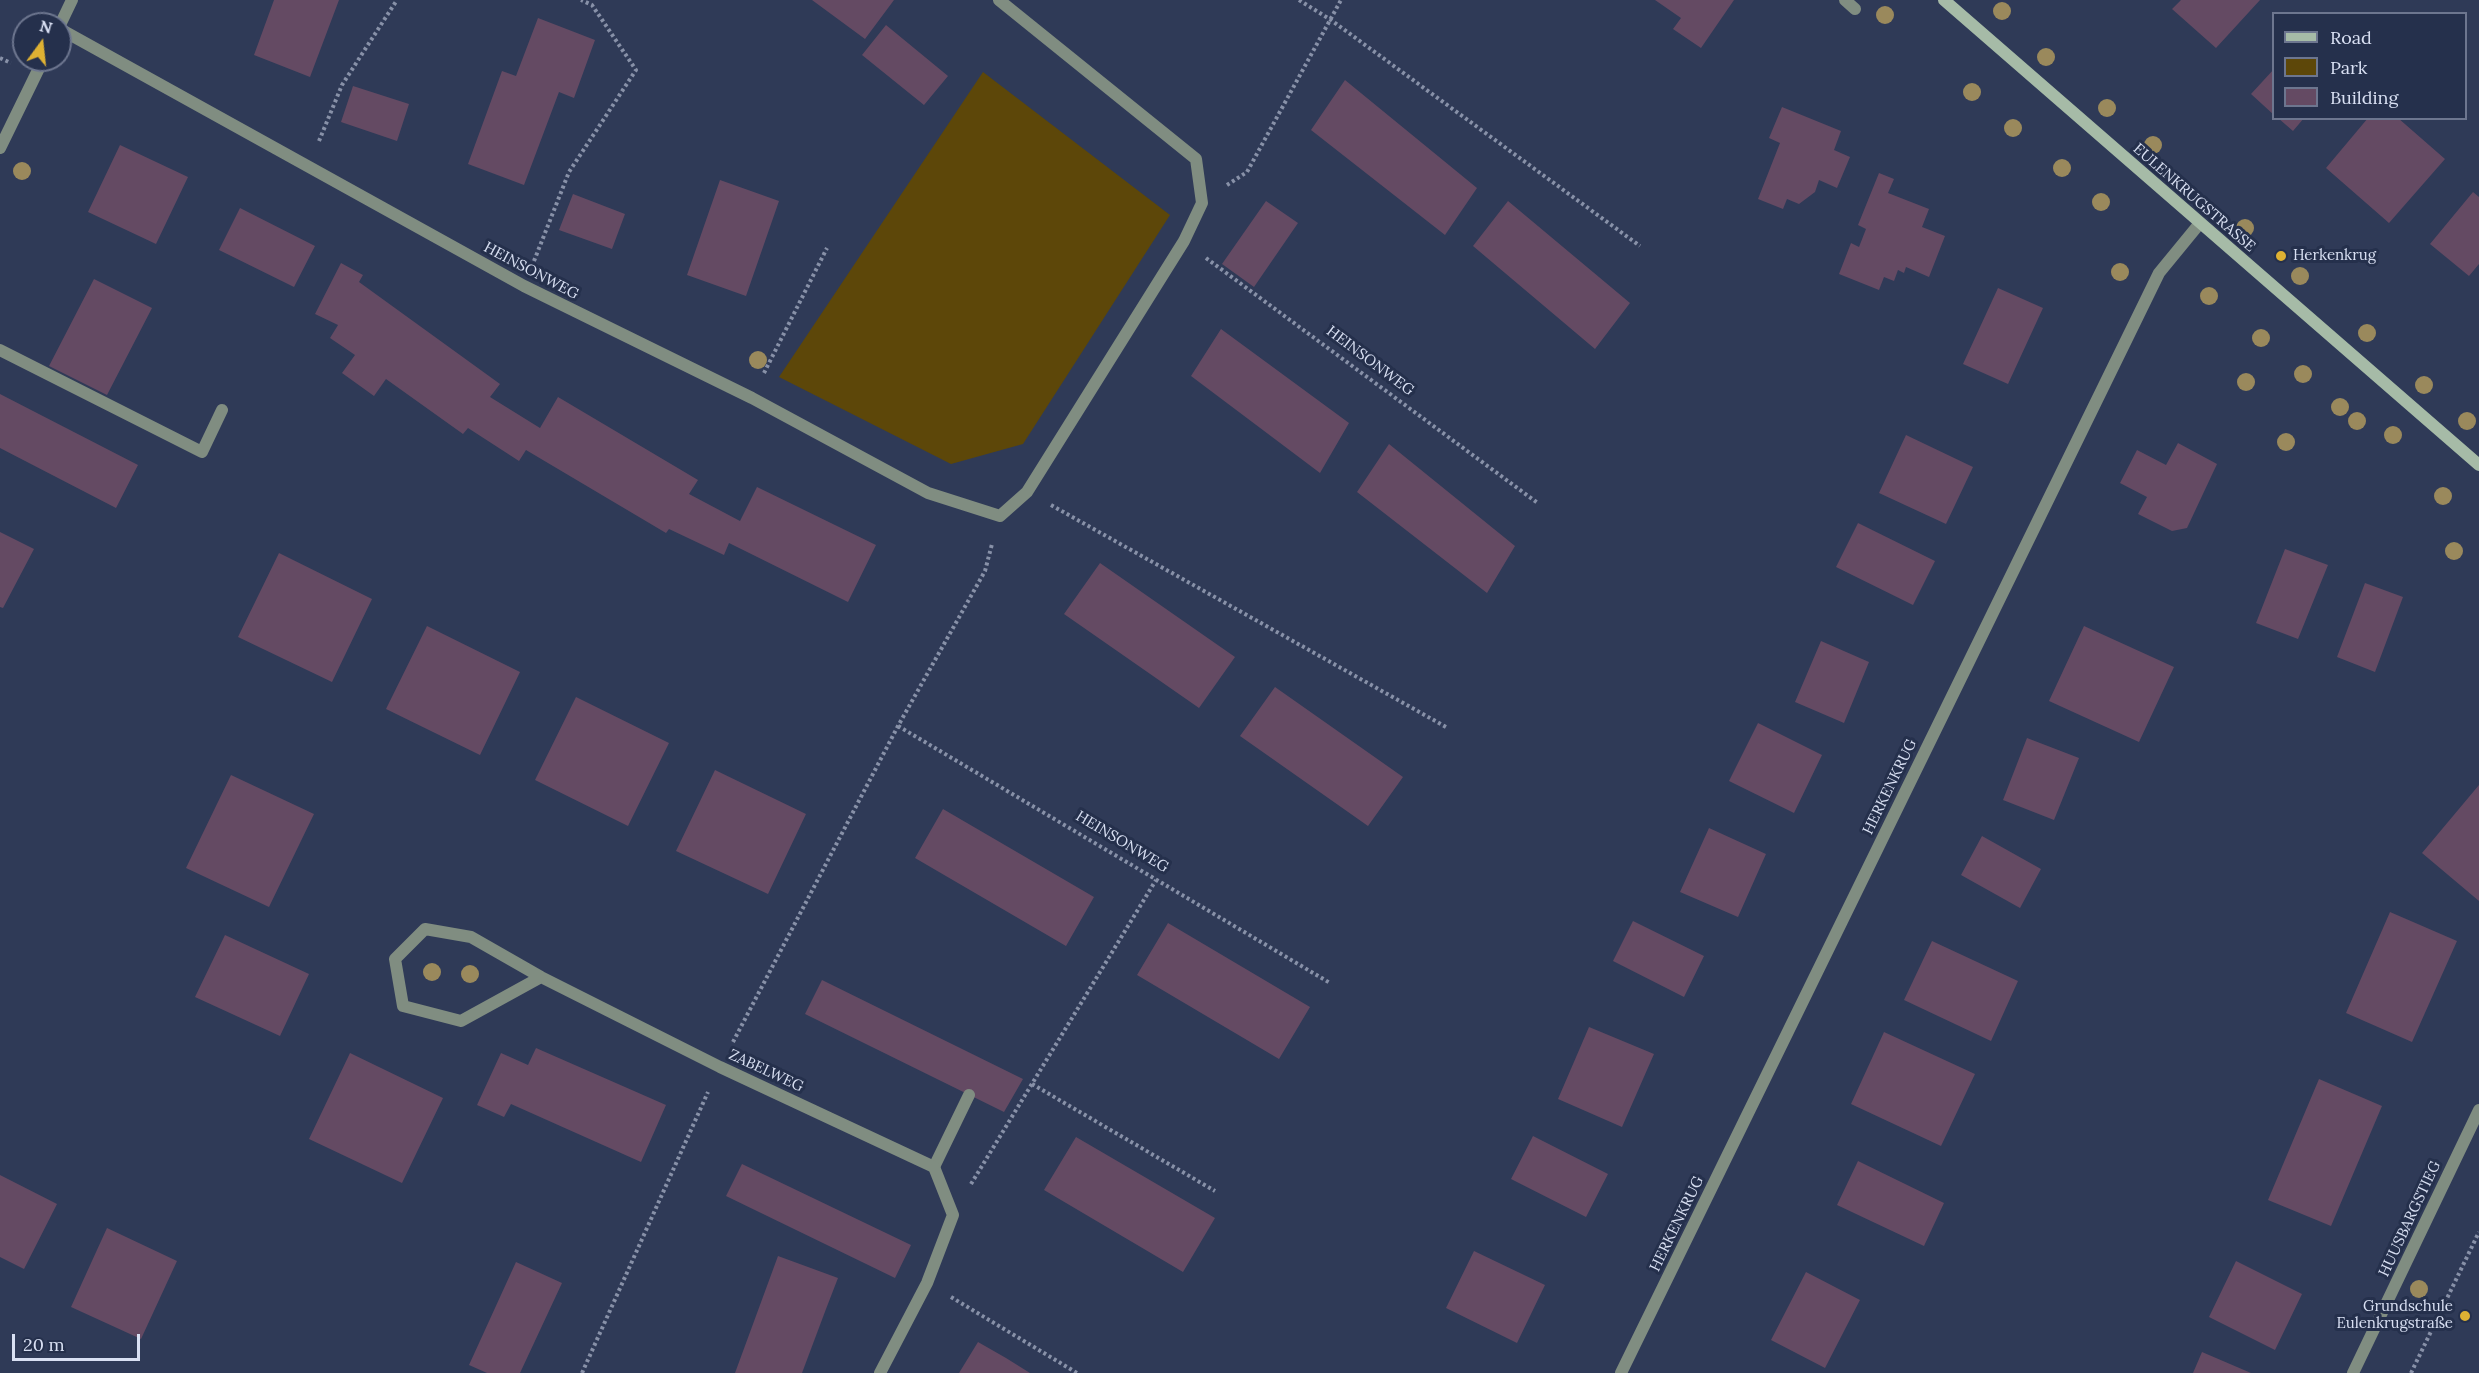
<!DOCTYPE html>
<html>
<head>
<meta charset="utf-8">
<style>
  body { margin:0 }
  #map { position:relative; width:2479px; height:1373px; overflow:hidden; background:#2f3a57; font-family:Lora,serif }
  canvas { display:block }
  .legend { position:absolute; left:2272px; top:12px; width:195px; height:108px; box-sizing:border-box; background:#25304c; border:2px solid #6d768f; margin:0; padding:8px 10px; list-style:none; font-size:18px; color:#d9e0f3 }
  .legend li { display:flex; align-items:center; gap:12px; height:30px }
  .legend b { width:30px; border:2px solid #6d768f }
  .north { position:absolute; left:12px; top:12px; width:60px; height:60px; box-sizing:border-box; background:#25304c; border:2px solid #6d768f; border-radius:50%; rotate:15deg; font-size:16px; font-weight:700; line-height:24px; text-align:center; color:#d9e0f3 }
  .north::after { content:''; display:block; margin:auto; width:21px; height:27px; background:#deb133; clip-path:polygon(50% 0,100% 100%,50% 72%,0 100%) }
  .scale { position:absolute; left:12px; top:1334px; width:128px; height:27px; box-sizing:border-box; border:3px solid #d9e0f3; border-top:0; padding-left:8px; font-size:18px; line-height:21px; white-space:nowrap; color:#d9e0f3; -webkit-text-stroke:4px #25304c; paint-order:stroke }
</style>
</head>
<body>
<div id="map">
<canvas width="2479" height="1373"></canvas>
<ul class="legend">
<li><b style="height:8px;background:#a6bba7"></b>Road</li>
<li><b style="height:16px;background:#5d4709"></b>Park</li>
<li><b style="height:16px;background:#644a63"></b>Building</li>
</ul>
<div class="north">N</div>
<div class="scale">20 m</div>
</div>
<script>
const ctx = document.querySelector('canvas').getContext('2d');
ctx.lineJoin = 'round';
function paint(path, color) { ctx.fillStyle = color; ctx.fill(path, 'evenodd'); }
const poly = rows => new Path2D(rows.map(r => 'M' + r).join(''));
function trace(path, color, width, dash) { ctx.strokeStyle = color; ctx.lineWidth = width; ctx.lineCap = dash ? 'butt' : 'round'; ctx.setLineDash(dash || []); ctx.stroke(path); }
function write(font, color, halo, rows, align = 'center') {
  ctx.font = font + ' Lora,serif'; ctx.lineWidth = 6; ctx.setLineDash([]); ctx.textBaseline = 'middle'; ctx.strokeStyle = halo; ctx.fillStyle = color; for (const [text, x, y, turn = 0] of rows) {
    ctx.save(); ctx.translate(x, y); ctx.rotate((+turn || 0) * Math.PI / 180); ctx.textAlign = isNaN(turn) ? turn : align; if (halo) ctx.strokeText(text, 0, 0); ctx.fillText(text, 0, 0); ctx.restore();
  }
}
const green = poly([
  [983,72,1170,215,1023,444,951,464,779,377]
]);
const building = poly([
  [274,0,339,0,310,77,254,55],
  [812,0,894,0,865,39],
  [1655,0,1734,0,1701,48,1673,29,1681,18],
  [2181,0,2260,0,2216,48,2172,9],
  [538,18,595,40,574,98,559,92,524,185,468,164,502,71,516,76],
  [886,25,948,76,924,105,862,55],
  [2274,69,2274,115,2251,94],
  [1345,80,1477,188,1445,235,1311,130],
  [353,86,409,104,397,141,341,122],
  [1782,107,1841,131,1834,150,1850,157,1837,188,1819,180,1815,192,1799,204,1787,199,1783,209,1758,199,1780,143,1769,138],
  [2278,118,2304,118,2293,131],
  [2368,118,2398,118,2445,159,2389,223,2326,168],
  [120,145,188,177,156,244,88,212],
  [1879,173,1894,179,1888,193,1929,209,1922,227,1945,236,1929,277,1906,267,1904,273,1898,270,1894,281,1884,277,1879,290,1839,274,1851,243,1859,247,1866,229,1858,225],
  [720,180,779,201,746,296,687,275],
  [2473,192,2479,197,2479,264,2469,276,2430,244],
  [573,194,625,214,612,249,559,230],
  [1266,201,1298,223,1254,287,1222,264],
  [1508,201,1630,303,1595,349,1473,246],
  [240,208,315,246,294,287,219,250],
  [341,263,363,275,359,282,500,384,490,397,540,428,558,397,698,480,689,494,740,521,757,487,876,545,848,602,729,543,724,555,669,529,666,533,526,450,519,461,468,428,463,434,386,379,374,396,342,373,355,355,330,338,338,325,315,314],
  [94,279,152,308,107,395,49,366],
  [1998,288,2043,308,2008,384,1963,364],
  [1221,329,1349,423,1320,473,1191,376],
  [0,394,138,465,116,508,0,448],
  [1906,435,1973,467,1946,524,1879,493],
  [2178,443,2217,464,2187,528,2172,531,2138,514,2147,497,2120,483,2137,450,2166,465],
  [1389,444,1515,546,1487,593,1357,492],
  [1858,523,1935,561,1913,605,1836,567],
  [0,532,34,549,3,608,0,607],
  [2285,549,2328,565,2298,639,2256,623],
  [279,553,372,599,332,682,238,637],
  [1100,563,1235,657,1199,708,1064,614],
  [2365,583,2403,597,2375,672,2337,657],
  [427,626,520,672,480,755,386,709],
  [2084,626,2174,667,2139,742,2049,701],
  [1821,641,1869,662,1844,723,1795,702],
  [1275,687,1403,777,1368,826,1240,736],
  [576,697,669,743,628,826,535,780],
  [1758,723,1822,755,1794,813,1729,781],
  [2027,738,2079,758,2054,820,2003,800],
  [715,770,806,814,768,894,676,851],
  [231,775,314,814,269,907,186,868],
  [2479,785,2479,901,2422,853],
  [943,809,1094,897,1066,946,915,858],
  [1709,828,1766,854,1738,917,1680,892],
  [1982,836,2041,869,2020,908,1961,875],
  [2390,912,2457,941,2412,1042,2346,1013],
  [1633,921,1704,956,1684,997,1613,961],
  [1168,923,1310,1007,1279,1059,1137,975],
  [225,935,309,974,280,1036,195,997],
  [1932,941,2018,981,1991,1041,1904,1000],
  [822,980,1023,1079,1004,1112,805,1014],
  [1589,1027,1654,1054,1622,1127,1558,1099],
  [1884,1032,1975,1074,1941,1146,1851,1104],
  [536,1048,666,1105,641,1162,511,1104,504,1117,477,1105,501,1053,528,1065],
  [350,1053,443,1098,402,1183,309,1139],
  [2319,1079,2382,1106,2331,1226,2268,1200],
  [1533,1136,1608,1174,1586,1217,1511,1179],
  [1076,1137,1215,1218,1183,1272,1044,1190],
  [1858,1161,1944,1203,1924,1246,1837,1205],
  [742,1164,911,1245,895,1278,726,1196],
  [0,1175,57,1204,24,1269,0,1257],
  [107,1228,177,1261,141,1339,71,1307],
  [1474,1251,1545,1285,1517,1343,1446,1308],
  [778,1256,838,1278,826,1309,802,1373,735,1373],
  [2236,1261,2302,1294,2275,1350,2209,1317],
  [516,1262,562,1283,520,1373,487,1373,469,1365],
  [1806,1272,1860,1300,1825,1368,1771,1340],
  [978,1342,1006,1358,1030,1373,959,1373],
  [2202,1352,2251,1373,2193,1373]
]);
const path = poly([
  [1299,0,1331,20,1640,246],
  [0,58,11,63],
  [319,141,342,85,397,0],
  [1227,185,1247,172,1341,0],
  [1206,258,1539,504],
  [534,261,569,172,636,70,592,5,581,0],
  [764,373,827,248],
  [1051,505,1446,727],
  [898,726,1330,983],
  [733,1042,898,726,985,571,992,544],
  [1032,1084,1215,1191],
  [971,1184,1156,880],
  [951,1297,1077,1373],
  [582,1373,708,1092],
  [2411,1373,2479,1232]
]);
const lane = poly([
  [0,350,202,452,222,410],
  [934,1167,969,1095]
]);
const street = poly([
  [1845,0,1855,9],
  [60,25,72,0],
  [60,29,524,286,752,398,928,493,1000,516,1027,492,1184,241,1202,203,1196,159,999,0],
  [0,148,43,60],
  [541,977,461,1021,403,1006,395,959,425,929,471,937,541,977,720,1067,934,1167,953,1215,927,1283,880,1373],
  [1621,1373,2139,314,2159,273,2200,223],
  [2353,1373,2479,1110]
]);
const secondary = poly([
  [1944,0,2479,465]
]);
const trees = [
  [2002,11],
  [1885,15],
  [2046,57],
  [1972,92],
  [2107,108],
  [2013,128],
  [2153,145],
  [2062,168],
  [22,171],
  [2101,202],
  [2245,228],
  [2120,272],
  [2300,276],
  [2209,296],
  [2367,333],
  [2261,338],
  [758,360],
  [2303,374],
  [2246,382],
  [2424,385],
  [2340,407],
  [2357,421],
  [2467,421],
  [2393,435],
  [2286,442],
  [2443,496],
  [2454,551],
  [432,972],
  [470,974],
  [2419,1289]
];
const markers = [
  [2281,256,6,"#deb133"],
  [2465,1316,6,"#deb133"]
];
const streetNames = [
  ["EULENKRUGSTRASSE",2194,198,41],
  ["HEINSONWEG",531,271,28],
  ["HEINSONWEG",1370,361,37],
  ["HERKENKRUG",1890,787,-64],
  ["HEINSONWEG",1122,842,31],
  ["ZABELWEG",766,1071,25],
  ["HUUSBARGSTIEG",2410,1219,-65],
  ["HERKENKRUG",1677,1224,-64]
];
const poiNames = [
  ["Herkenkrug",2293,256],
  ["Grundschule",2453,1307,"right"],
  ["Eulenkrugstraße",2453,1324,"right"]
];
paint(green, '#5d4709');
paint(building, '#644a63');
trace(path, '#8891a8', 4, [3, 3]);
trace(lane, '#808d81', 12);
trace(street, '#808d81', 12);
trace(secondary, '#a6bba7', 12);
ctx.fillStyle = '#9a895c';
for (const [x, y] of trees) { ctx.beginPath(); ctx.arc(x, y, 9, 0, 2 * Math.PI); ctx.fill(); }
for (const [x, y, r, color] of markers) { const dot = new Path2D(); dot.arc(x, y, r, 0, 2 * Math.PI); ctx.fillStyle = color; ctx.fill(dot); trace(dot, '#25304c', 2); }
write('15px', '#d9e0f3', '#25304c', streetNames);
write('15px', '#d9e0f3', '#25304c', poiNames, 'left');
</script>
</body>
</html>
